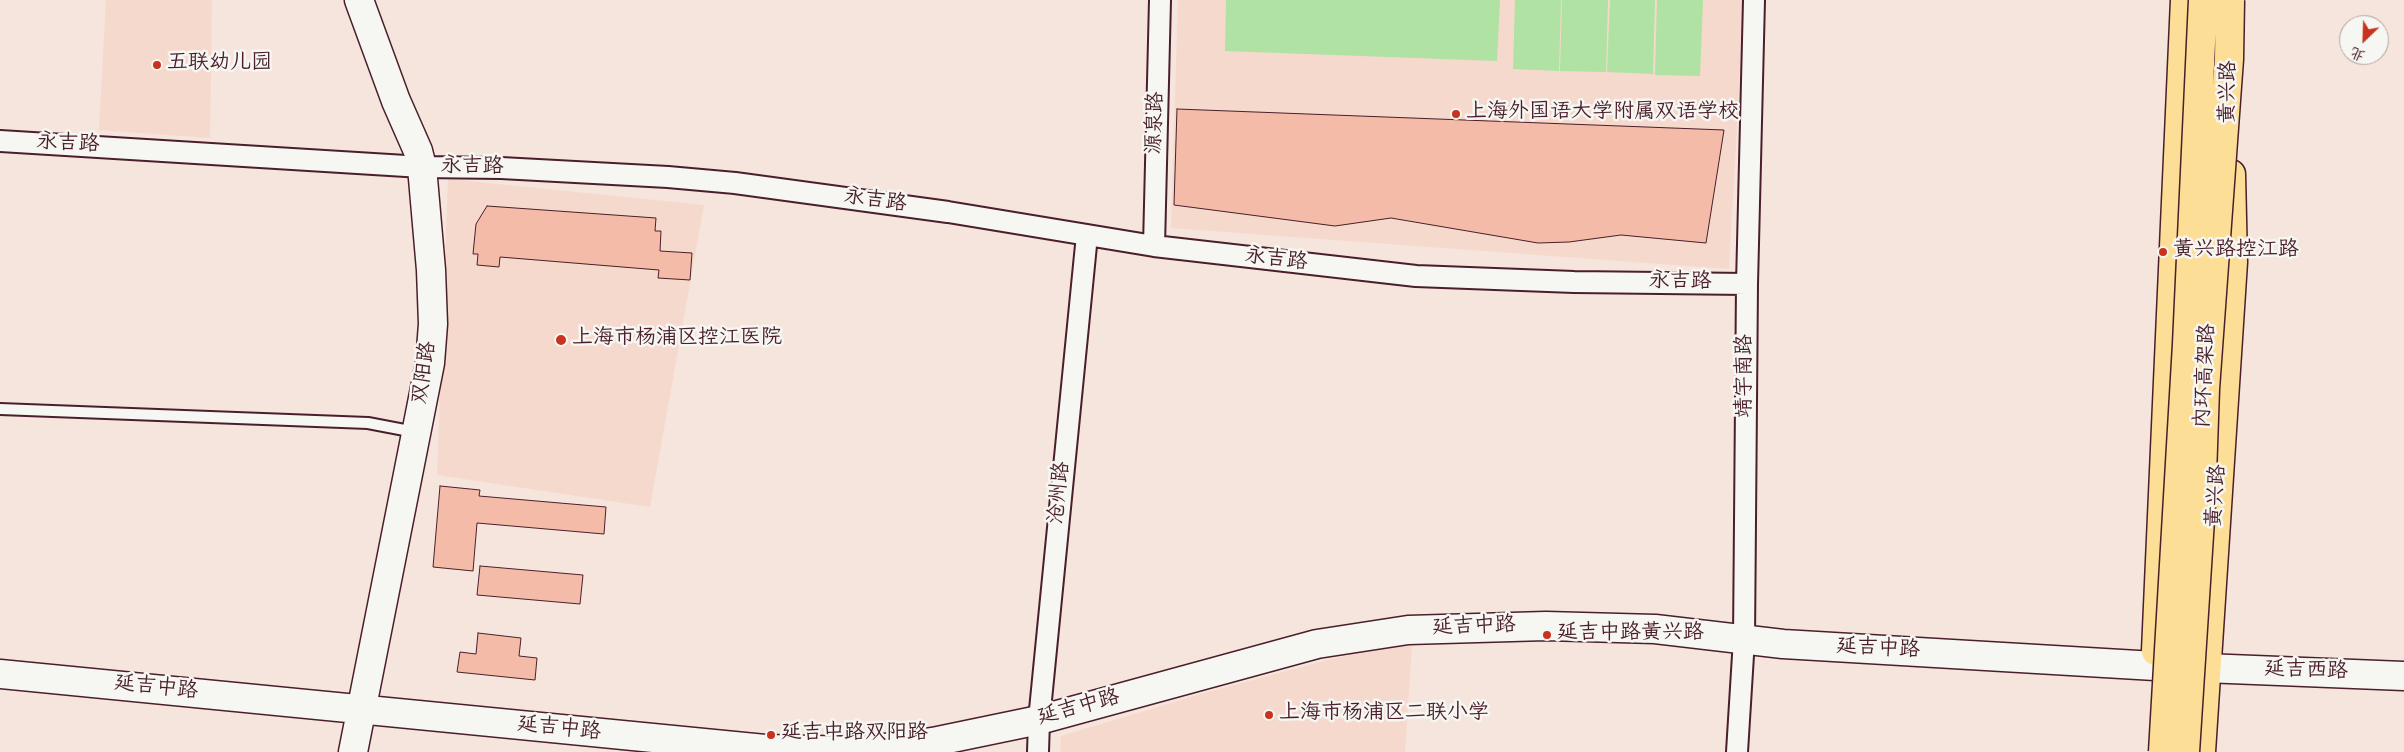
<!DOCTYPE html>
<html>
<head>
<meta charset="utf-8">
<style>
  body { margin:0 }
  #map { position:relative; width:2404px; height:752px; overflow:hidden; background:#f5e5dc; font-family:"Indie Flower","LXGW WenKai TC",sans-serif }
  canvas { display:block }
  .north { position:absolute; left:2339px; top:15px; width:50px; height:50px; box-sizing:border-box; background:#f6f6f2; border:1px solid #b1a0a2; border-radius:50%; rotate:204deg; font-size:14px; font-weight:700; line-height:20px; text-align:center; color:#4a1f2b }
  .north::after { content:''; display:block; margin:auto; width:18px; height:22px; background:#c8321e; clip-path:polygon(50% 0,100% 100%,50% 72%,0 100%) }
</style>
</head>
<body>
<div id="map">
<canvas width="2404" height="752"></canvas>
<div class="north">北</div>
</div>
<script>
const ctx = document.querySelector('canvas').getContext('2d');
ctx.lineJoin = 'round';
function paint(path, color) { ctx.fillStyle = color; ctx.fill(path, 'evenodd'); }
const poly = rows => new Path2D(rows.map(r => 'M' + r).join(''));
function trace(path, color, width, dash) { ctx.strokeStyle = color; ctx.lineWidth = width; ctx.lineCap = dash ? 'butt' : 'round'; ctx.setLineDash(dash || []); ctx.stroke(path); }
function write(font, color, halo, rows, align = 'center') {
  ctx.font = font + ' "Indie Flower","LXGW WenKai TC",sans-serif'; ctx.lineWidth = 5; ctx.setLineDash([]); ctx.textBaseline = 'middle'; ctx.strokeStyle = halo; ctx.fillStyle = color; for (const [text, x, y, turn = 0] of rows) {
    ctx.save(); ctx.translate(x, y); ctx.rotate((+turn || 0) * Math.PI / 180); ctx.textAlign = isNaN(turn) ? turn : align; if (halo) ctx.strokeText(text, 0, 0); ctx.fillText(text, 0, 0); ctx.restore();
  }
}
const built = poly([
  [106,0,212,0,210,138,99,130],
  [1178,0,1744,0,1729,269,1171,228],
  [448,179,704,205,650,507,437,475],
  [1412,644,1405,752,1060,752,1061,736,1201,694,1335,658]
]);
const green = poly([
  [1226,0,1500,0,1497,61,1225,51],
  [1515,0,1561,0,1559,71,1513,69],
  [1562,0,1608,0,1606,72,1560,71],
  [1610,0,1655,0,1653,74,1607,72],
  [1657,0,1703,0,1700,76,1655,75]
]);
const building = poly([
  [1177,109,1724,130,1706,243,1621,235,1569,242,1538,243,1391,218,1335,226,1174,205,1177,109],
  [487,206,656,218,655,231,661,231,660,251,692,253,690,280,658,278,659,270,500,257,499,267,477,265,478,254,473,254,476,224,487,206],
  [440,486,480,490,479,496,606,507,604,534,477,523,473,571,433,567,440,486],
  [480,566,583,575,580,604,477,595,480,566],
  [478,633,521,638,519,656,537,658,535,680,457,672,460,652,476,654,478,633]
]);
const lane = poly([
  [0,409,368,423,415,432]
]);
const street = poly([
  [0,141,422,167,501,168,668,177,735,183,948,212,1154,246,1416,276,1574,282,1747,284],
  [1154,246,1160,0],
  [1038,752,1039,720,1087,235],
  [1737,752,1744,639,1747,284,1754,0]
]);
const secondary = poly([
  [0,674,765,749,862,751,933,742,1039,720,1317,644,1408,630,1546,626,1655,629,1783,644,2155,666,2404,676],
  [353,752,430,363,433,324,431,270,422,167,418,151,396,101,359,0]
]);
const primary = poly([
  [2156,651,2185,0],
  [2201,752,2233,262,2231,174]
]);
const highwayBridge = poly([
  [2163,752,2187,344,2203,0],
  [2185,752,2201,504,2205,389,2229,59,2230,0]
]);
const markers = [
  [157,65,5,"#c8321e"],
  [1456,114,5,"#c8321e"],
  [2163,252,5,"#c8321e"],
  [561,340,6,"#c8321e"],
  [1547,635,5,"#c8321e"],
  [1269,715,5,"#c8321e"],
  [771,735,5,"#c8321e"]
];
const poiNames = [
  ["五联幼儿园",167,65],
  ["上海外国语大学附属双语学校",1466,114],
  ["黄兴路控江路",2173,252],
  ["上海市杨浦区控江医院",572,340],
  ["延吉中路黄兴路",1557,635],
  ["上海市杨浦区二联小学",1279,715],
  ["延吉中路双阳路",781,735]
];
const streetNames = [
  ["黄兴路",2230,92,-89],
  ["源泉路",1157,123,-88],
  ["永吉路",68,145,3],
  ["永吉路",472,168,1],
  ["永吉路",875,202,8],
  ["永吉路",1276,261,7],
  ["永吉路",1680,283,1],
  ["双阳路",426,373,-82],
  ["靖宇南路",1747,376,-90],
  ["内环高架路",2207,376,-87],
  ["沧州路",1061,493,-84],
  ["黄兴路",2218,496,-86],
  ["延吉中路",1474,628,-2],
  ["延吉中路",1878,650,3],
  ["延吉西路",2306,672,2],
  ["延吉中路",156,689,6],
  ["延吉中路",1079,709,-15],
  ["延吉中路",559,730,6]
];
paint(built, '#f5d9cc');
paint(green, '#afe2a3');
paint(building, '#f4bca8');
trace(building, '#4a1f2b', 1);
trace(lane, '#4a1f2b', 14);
trace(street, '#4a1f2b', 24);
trace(secondary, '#4a1f2b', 31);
trace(primary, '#4a1f2b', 31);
trace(lane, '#f6f6f2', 10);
trace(street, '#f6f6f2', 20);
trace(secondary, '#f6f6f2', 28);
trace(primary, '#fcde96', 28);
trace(highwayBridge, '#4a1f2b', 31, []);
trace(highwayBridge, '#fcde96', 28);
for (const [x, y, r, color] of markers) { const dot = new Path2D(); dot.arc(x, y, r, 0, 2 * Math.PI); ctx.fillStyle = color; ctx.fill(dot); trace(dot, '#f6f6f2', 2); }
write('21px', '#4a1f2b', '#f6f6f2', poiNames, 'left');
write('21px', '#4a1f2b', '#f6f6f2', streetNames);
</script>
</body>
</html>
